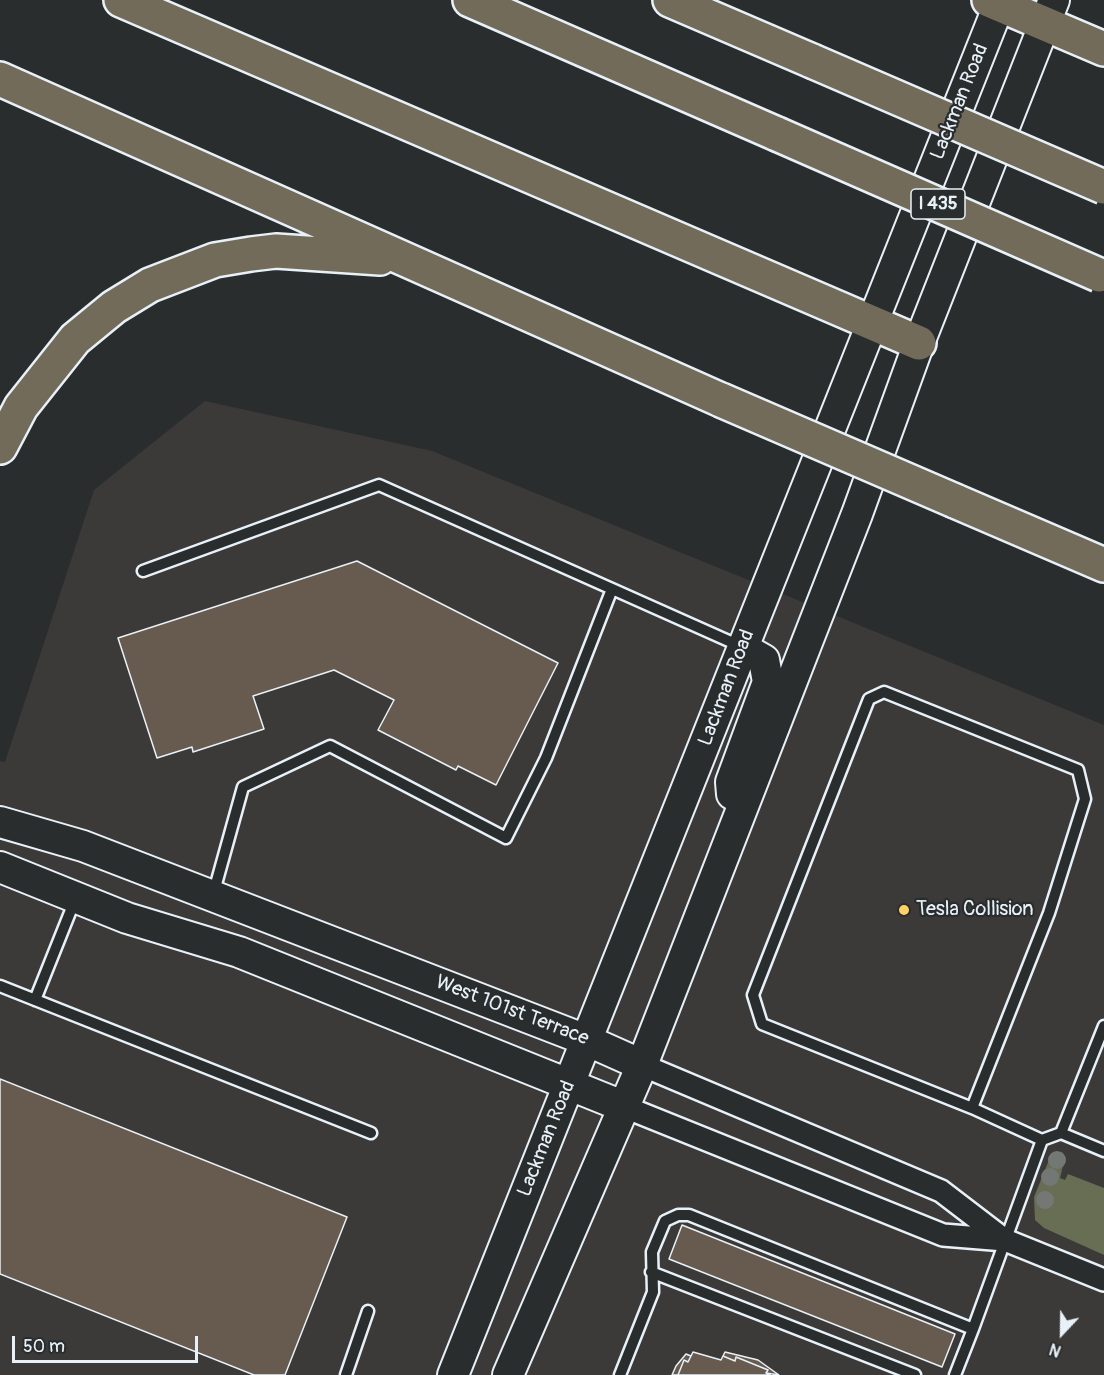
<!DOCTYPE html>
<html>
<head>
<meta charset="utf-8">
<style>
  body { margin:0 }
  #map { position:relative; width:1104px; height:1375px; overflow:hidden; background:#2a2d2e; font-family:Pangolin,sans-serif }
  canvas { display:block }
  .north { position:absolute; left:1032px; top:1303px; width:60px; height:60px; -webkit-text-stroke:4px #2a2d2e; paint-order:stroke; rotate:202deg; font-size:16px; font-weight:700; line-height:24px; text-align:center; color:#e8f1f8 }
  .north::after { content:''; display:block; margin:auto; width:21px; height:27px; background:#e8f1f8; clip-path:polygon(50% 0,100% 100%,50% 72%,0 100%) }
  .scale { position:absolute; left:12px; top:1336px; width:186px; height:27px; box-sizing:border-box; border:3px solid #e8f1f8; border-top:0; padding-left:8px; font-size:18px; line-height:21px; white-space:nowrap; color:#e8f1f8; -webkit-text-stroke:4px #2a2d2e; paint-order:stroke }
</style>
</head>
<body>
<div id="map">
<canvas width="1104" height="1375"></canvas>
<div class="north">N</div>
<div class="scale">50 m</div>
</div>
<script>
const ctx = document.querySelector('canvas').getContext('2d');
ctx.lineJoin = 'round';
function paint(path, color) { ctx.fillStyle = color; ctx.fill(path, 'evenodd'); }
const poly = rows => new Path2D(rows.map(r => 'M' + r).join(''));
function trace(path, color, width, dash) { ctx.strokeStyle = color; ctx.lineWidth = width; ctx.lineCap = dash ? 'butt' : 'round'; ctx.setLineDash(dash || []); ctx.stroke(path); }
function write(font, color, halo, rows, align = 'center') {
  ctx.font = font + ' Pangolin,sans-serif'; ctx.lineWidth = 4.5; ctx.setLineDash([]); ctx.textBaseline = 'middle'; ctx.strokeStyle = halo; ctx.fillStyle = color; for (const [text, x, y, turn = 0] of rows) {
    ctx.save(); ctx.translate(x, y); ctx.rotate((+turn || 0) * Math.PI / 180); ctx.textAlign = isNaN(turn) ? turn : align; if (halo) ctx.strokeText(text, 0, 0); ctx.fillText(text, 0, 0); ctx.restore();
  }
}
const built = poly([
  [205,401,432,451,1104,725,1104,1375,0,1375,0,761,5,762,94,490]
]);
const green = poly([
  [1056,1152,1062,1152,1065,1157,1060,1178,1065,1180,1068,1174,1104,1188,1104,1255,1044,1228,1035,1220,1034,1197,1051,1155]
]);
const building = poly([
  [357,561,558,663,496,785,458,766,456,770,378,730,394,700,334,670,253,696,264,729,193,752,192,747,157,758,118,638,357,561],
  [0,1079,347,1217,285,1375,254,1375,0,1274,0,1079],
  [682,1225,955,1334,942,1367,669,1259,682,1225],
  [693,1352,721,1360,723,1356,735,1361,736,1357,768,1370,766,1373,770,1375,678,1375,684,1360,688,1362,693,1352],
  [725,1352,758,1360,779,1375,766,1373,768,1370,736,1357,735,1361,723,1356,725,1352],
  [686,1354,691,1356,688,1362,684,1360,678,1375,672,1375,676,1366,686,1354]
]);
const service = poly([
  [143,571,379,485,740,646],
  [213,895,243,787,330,746,506,838,546,758,612,589],
  [0,986,371,1133],
  [35,1000,75,900],
  [972,1108,1049,913,1085,799,1078,770,884,692,869,699,753,995,762,1024,972,1108,1042,1140],
  [1061,1133,1104,1151],
  [651,1272,915,1375],
  [346,1375,368,1311],
  [620,1375,653,1292,652,1252,665,1221,678,1215,689,1215,973,1329,1042,1140,1061,1133,1104,1026],
  [955,1375,973,1329]
]);
const minor = poly([
  [642,1065,941,1191,1005,1240,1104,1280],
  [625,1107,943,1235,1005,1240]
]);
const secondary = poly([
  [732,794,731,782,768,682,764,660,743,648],
  [0,822,83,846,586,1040,642,1065],
  [0,867,127,918,239,952,625,1107],
  [453,1375,1001,0],
  [508,1375,642,1065,857,514,919,343,1054,0]
]);
const motorway = poly([
  [121,0,919,343],
  [470,0,777,134],
  [670,0,812,61],
  [989,0,1104,49],
  [0,79,721,400],
  [0,447,21,407,75,339,114,307,150,285,215,260,251,254,276,251,380,258],
  [955,501,1104,565]
]);
const motorwayBridge = poly([
  [812,61,1104,187],
  [777,134,1099,275],
  [721,400,955,501]
]);
const trees = [
  [1057,1160],
  [1050,1177],
  [1045,1200]
];
const markers = [
  [904,910,6,"#ffd166"]
];
const shields = [
  [938,204,54]
];
const shieldNames = [
  ["I 435",938,204]
];
const streetNames = [
  ["Lackman Road",960,102,-68],
  ["Lackman Road",727,688,-69],
  ["West 101st Terrace",512,1011,21],
  ["Lackman Road",547,1139,-68]
];
const poiNames = [
  ["Tesla Collision",916,910]
];
paint(built, '#3c3a38');
paint(green, '#676e54');
paint(building, '#675a4e');
trace(building, '#e8f1f8', 1.5);
trace(service, '#e8f1f8', 15);
trace(minor, '#e8f1f8', 26);
trace(secondary, '#e8f1f8', 34);
trace(motorway, '#e8f1f8', 38);
trace(service, '#2a2d2e', 10);
trace(minor, '#2a2d2e', 21);
trace(secondary, '#2a2d2e', 30);
trace(motorway, '#736b5a', 33);
trace(motorwayBridge, '#e8f1f8', 38, []);
trace(motorwayBridge, '#736b5a', 33);
ctx.fillStyle = '#737874';
for (const [x, y] of trees) { ctx.beginPath(); ctx.arc(x, y, 9, 0, 2 * Math.PI); ctx.fill(); }
for (const [x, y, r, color] of markers) { const dot = new Path2D(); dot.arc(x, y, r, 0, 2 * Math.PI); ctx.fillStyle = color; ctx.fill(dot); trace(dot, '#2a2d2e', 2); }
for (const [x, y, w] of shields) { const box = new Path2D(); box.roundRect(x - w / 2, y - 15, w, 30, 4.5); ctx.fillStyle = '#2a2d2e'; ctx.fill(box); trace(box, '#e8f1f8', 1.5); }
write('bold 18px', '#e8f1f8', null, shieldNames);
write('20px', '#e8f1f8', '#2a2d2e', streetNames);
write('20px', '#e8f1f8', '#2a2d2e', poiNames, 'left');
</script>
</body>
</html>
